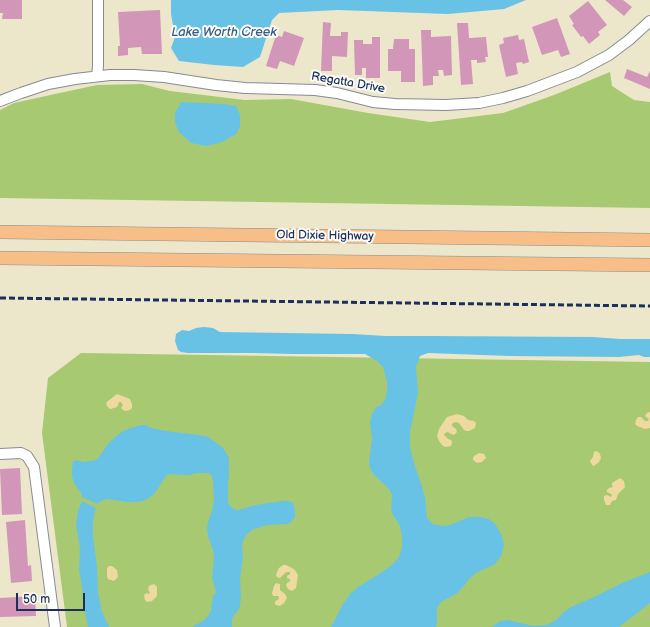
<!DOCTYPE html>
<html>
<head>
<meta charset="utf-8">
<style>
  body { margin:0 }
  #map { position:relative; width:650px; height:627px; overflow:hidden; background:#ece7cb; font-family:"Balsamiq Sans",sans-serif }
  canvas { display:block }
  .scale { position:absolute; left:16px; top:593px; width:69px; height:18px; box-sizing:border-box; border:2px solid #1b2f5e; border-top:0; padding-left:5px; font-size:12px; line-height:14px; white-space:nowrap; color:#1b2f5e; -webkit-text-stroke:3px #fdfcf7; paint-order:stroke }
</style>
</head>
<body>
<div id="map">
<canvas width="650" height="627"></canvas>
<div class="scale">50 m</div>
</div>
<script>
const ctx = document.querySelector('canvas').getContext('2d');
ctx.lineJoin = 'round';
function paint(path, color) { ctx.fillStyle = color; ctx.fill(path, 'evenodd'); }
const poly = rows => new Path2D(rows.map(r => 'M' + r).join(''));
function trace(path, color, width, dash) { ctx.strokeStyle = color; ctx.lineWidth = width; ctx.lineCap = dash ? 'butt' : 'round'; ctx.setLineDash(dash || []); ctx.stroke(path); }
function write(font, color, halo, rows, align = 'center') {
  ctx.font = font + ' "Balsamiq Sans",sans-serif'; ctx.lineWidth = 4; ctx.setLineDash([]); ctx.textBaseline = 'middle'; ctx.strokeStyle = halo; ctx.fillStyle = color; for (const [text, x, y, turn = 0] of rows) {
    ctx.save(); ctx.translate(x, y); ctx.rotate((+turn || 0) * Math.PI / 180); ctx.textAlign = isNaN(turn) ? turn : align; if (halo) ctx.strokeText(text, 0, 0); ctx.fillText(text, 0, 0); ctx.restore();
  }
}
const green = poly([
  [610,72,612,86,634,100,650,102,650,208,0,198,0,110,14,103,55,94,97,85,142,84,170,91,245,100,291,99,368,113,430,122,503,113,554,95],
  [81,353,650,362,650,627,67,627,42,433,48,378]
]);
const sand = poly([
  [117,394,130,399,132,404,132,408,130,410,125,411,123,410,121,408,123,405,121,402,119,402,117,407,114,408,110,409,107,406,106,403,108,401],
  [650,412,650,428,645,429,637,426,635,424,636,420,638,417,641,417,645,421,648,421,649,419,645,416,647,413],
  [457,414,464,416,468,420,474,421,476,423,475,428,469,431,466,431,464,430,459,423,456,422,453,423,452,424,452,426,456,429,457,432,454,435,451,434,448,432,445,433,444,435,448,439,451,440,452,442,451,446,445,447,442,445,439,441,437,436,439,429,447,417],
  [596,451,598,452,600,454,601,458,599,462,594,466,592,465,590,461,593,457,594,452],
  [479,453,484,454,486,458,482,462,477,463,473,460,473,458,474,456],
  [620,478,624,481,625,487,618,494,616,500,612,501,610,505,606,505,604,500,604,496,607,495,611,497,612,495,611,494,607,492,607,490,609,488,613,487,612,485,612,483],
  [283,565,286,565,292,568,295,570,298,575,296,588,292,591,288,589,286,585,287,583,290,581,290,579,287,578,287,576,290,574,290,572,286,572,280,578,277,577,276,575,277,572,279,568],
  [109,566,112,566,117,570,118,577,114,581,108,579,107,576,107,568],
  [276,583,280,584,280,590,285,594,287,598,284,603,280,606,276,605,275,604,275,601,278,600,279,597,278,596,273,596,272,593,274,586],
  [154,584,157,587,157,596,152,601,147,602,145,600,144,595,146,593,149,594,150,593,148,589,149,586]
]);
const water = poly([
  [171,0,526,0,504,9,448,14,338,10,279,13,272,20,260,57,243,67,214,65,179,61,171,48,175,37,171,14],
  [181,102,224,104,236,106,240,115,240,127,236,134,222,142,207,146,191,143,179,132,175,123,175,113],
  [204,327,213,328,220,332,352,334,386,336,431,336,593,337,620,339,650,339,650,357,644,357,639,355,619,357,509,356,428,353,420,356,416,367,418,393,410,432,410,446,413,460,422,487,425,497,427,518,433,524,443,526,450,525,469,517,481,517,489,519,496,525,501,534,504,545,501,556,495,564,476,573,470,578,463,587,456,594,441,602,437,608,437,621,436,627,331,627,342,606,350,594,358,587,382,572,392,565,399,557,402,547,402,536,400,526,392,513,391,508,392,495,389,489,373,474,370,468,369,462,372,439,370,422,372,414,376,407,381,405,385,400,387,390,387,382,383,367,377,361,365,354,292,354,254,353,188,353,181,352,178,350,175,341,176,334,182,330,189,331,196,328],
  [142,425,147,425,148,427,166,431,206,436,214,441,223,448,229,458,229,475,228,482,228,502,230,506,234,509,239,510,255,505,282,501,289,501,293,503,294,506,295,512,295,517,292,521,288,524,267,525,252,530,247,534,244,539,242,545,243,556,240,580,241,596,240,605,239,609,234,615,232,619,232,627,192,627,203,621,208,616,211,610,213,596,216,592,212,578,214,558,213,550,208,536,207,528,208,522,212,511,214,500,213,481,212,476,209,473,197,473,190,475,182,475,170,474,166,476,155,493,149,498,143,501,138,502,127,502,107,499,99,502,98,504,82,497,81,493,74,483,72,476,72,468,73,462,76,460,84,462,96,460,99,457,108,444,114,438,123,431,131,428],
  [82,501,96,508,94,514,93,522,93,536,97,567,98,592,102,612,109,627,88,627,84,607,82,587,79,570,80,548,76,525,78,511],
  [650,572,650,603,619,627,492,627,500,621,508,620,533,626,547,625,556,620,565,611,573,606,592,598,622,583]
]);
const building = poly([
  [0,0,22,0,22,19,2,19,3,13,0,13],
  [605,0,623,0,632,7,624,16],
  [588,1,607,25,598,32,600,35,589,44,583,36,581,37,572,25,574,24,569,16],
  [160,10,162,54,142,54,141,47,128,48,128,55,118,56,118,46,120,46,118,12],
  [557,18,570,54,561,57,558,50,542,55,532,27],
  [323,22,331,23,330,36,341,36,341,32,348,32,347,57,332,56,332,71,321,71],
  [457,23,468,23,469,38,486,37,488,57,485,57,486,62,477,63,477,60,471,60,473,84,461,85],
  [421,30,431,30,431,37,451,36,452,75,444,76,443,70,438,70,439,76,433,76,433,85,423,86],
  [284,31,304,38,294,66,280,61,277,69,266,66,276,35,282,37],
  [518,35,519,40,524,39,529,62,523,64,522,62,516,63,518,74,506,77,499,45,504,43,503,38],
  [372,37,380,37,380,78,366,78,366,68,362,68,362,75,355,75,354,40,363,40,363,44,372,44],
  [394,39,409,39,409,49,415,49,415,82,401,82,401,71,388,71,388,49,393,49],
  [627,69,647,77,650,71,650,89,624,78],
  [20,468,22,514,2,515,0,469],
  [25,520,28,566,31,565,32,581,11,583,6,522],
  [35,596,36,616,0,617,0,598]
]);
const minor = poly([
  [97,76,98,66,98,0],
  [0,101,21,93,48,84,75,79,110,75,134,75,164,77,216,85,245,88,315,90,337,93,373,102,395,104,446,105,479,103,503,98,527,91,577,72,592,64,609,55,629,40,650,21],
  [0,454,21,453,27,456,34,467,55,627]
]);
const major = poly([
  [0,232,650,240],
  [0,258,650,265]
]);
const rail = poly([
  [0,298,650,306]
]);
const streetNames = [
  ["Regatta Drive",348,83,10],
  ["Old Dixie Highway",325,236,1]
];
const waterNames = [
  ["Lake Worth Creek",224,33]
];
paint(green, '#a7c972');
paint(sand, '#eeda9e');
paint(water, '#68c2e6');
paint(building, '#d296b8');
trace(minor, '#848b94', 12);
trace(major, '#848b94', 14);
trace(minor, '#fff', 10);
trace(major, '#f7be87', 13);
trace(rail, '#1b2f5e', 3, [6, 3]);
write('12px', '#1b2f5e', '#fdfcf7', streetNames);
write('italic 13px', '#325b87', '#fdfcf7', waterNames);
</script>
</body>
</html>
